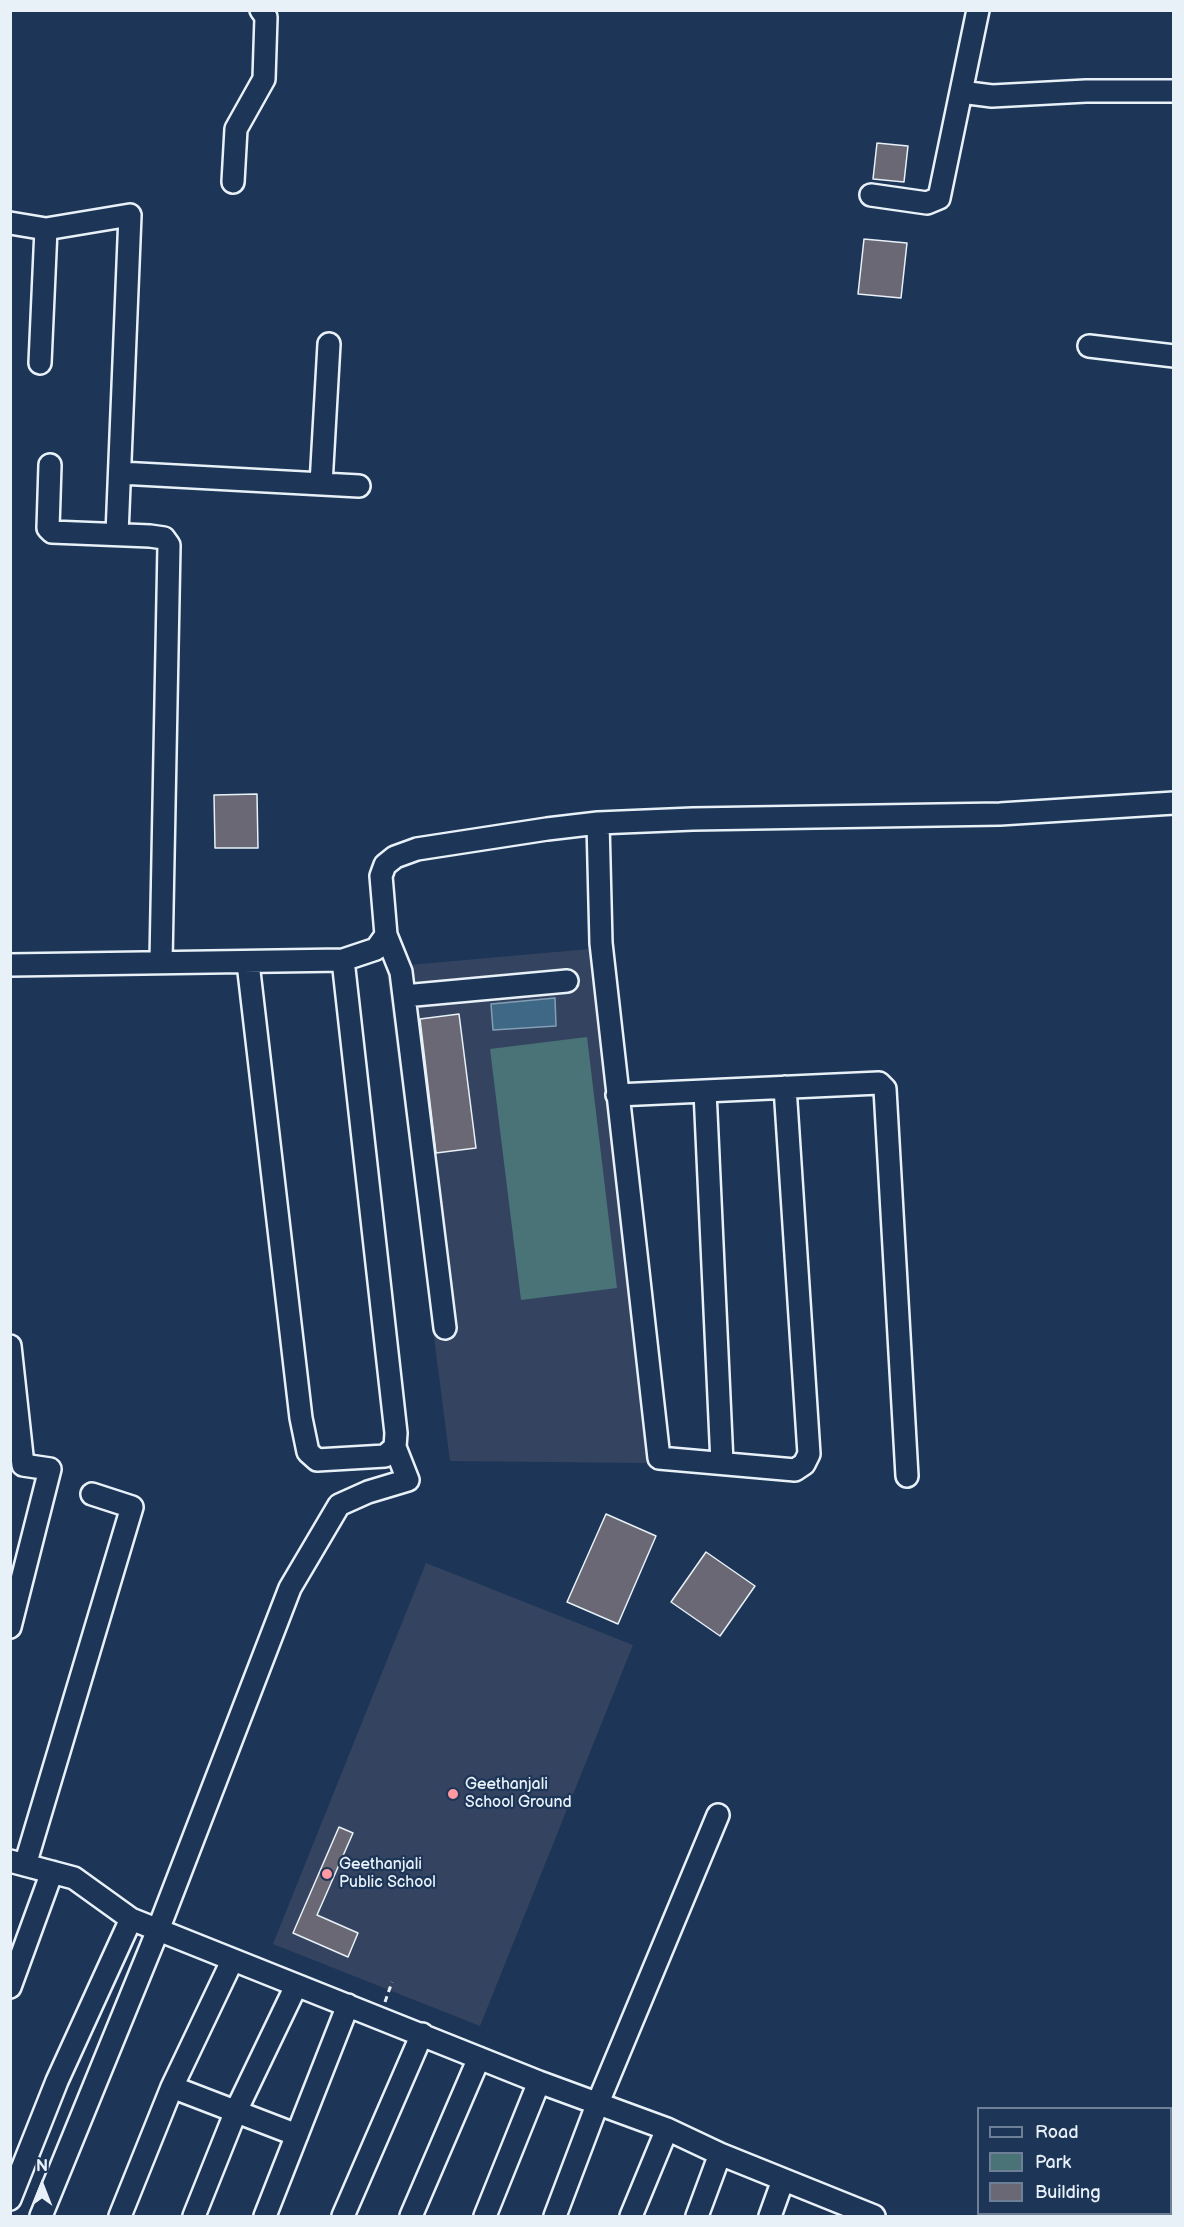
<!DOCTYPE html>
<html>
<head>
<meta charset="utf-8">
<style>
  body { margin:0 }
  #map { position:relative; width:1184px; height:2227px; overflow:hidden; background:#1d3557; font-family:"Balsamiq Sans",sans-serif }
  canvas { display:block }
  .frame { position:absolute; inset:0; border:12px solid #e8f1f8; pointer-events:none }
  .legend { position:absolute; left:977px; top:2107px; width:195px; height:108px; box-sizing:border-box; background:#1d3557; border:2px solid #6e8097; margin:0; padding:8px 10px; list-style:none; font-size:18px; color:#e8f1f8 }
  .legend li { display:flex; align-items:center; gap:12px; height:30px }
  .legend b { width:30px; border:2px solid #6e8097 }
  .north { position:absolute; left:12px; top:2155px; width:60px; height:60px; -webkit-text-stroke:4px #1d3557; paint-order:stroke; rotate:0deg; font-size:16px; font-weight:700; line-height:24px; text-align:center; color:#e8f1f8 }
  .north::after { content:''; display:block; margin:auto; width:21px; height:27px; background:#e8f1f8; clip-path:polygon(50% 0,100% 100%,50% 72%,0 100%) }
</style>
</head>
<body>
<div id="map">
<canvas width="1184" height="2227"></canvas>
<div class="frame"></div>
<ul class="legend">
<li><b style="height:8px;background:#1d3557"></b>Road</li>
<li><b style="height:16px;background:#4a7378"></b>Park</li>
<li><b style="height:16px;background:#6a6874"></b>Building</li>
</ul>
<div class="north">N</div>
</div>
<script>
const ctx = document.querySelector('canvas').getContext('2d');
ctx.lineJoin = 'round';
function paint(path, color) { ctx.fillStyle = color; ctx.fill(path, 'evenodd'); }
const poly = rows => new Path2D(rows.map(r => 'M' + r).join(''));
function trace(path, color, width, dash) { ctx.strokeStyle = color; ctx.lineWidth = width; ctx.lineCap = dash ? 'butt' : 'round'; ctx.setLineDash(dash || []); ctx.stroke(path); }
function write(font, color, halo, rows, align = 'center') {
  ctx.font = font + ' "Balsamiq Sans",sans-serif'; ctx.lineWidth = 4.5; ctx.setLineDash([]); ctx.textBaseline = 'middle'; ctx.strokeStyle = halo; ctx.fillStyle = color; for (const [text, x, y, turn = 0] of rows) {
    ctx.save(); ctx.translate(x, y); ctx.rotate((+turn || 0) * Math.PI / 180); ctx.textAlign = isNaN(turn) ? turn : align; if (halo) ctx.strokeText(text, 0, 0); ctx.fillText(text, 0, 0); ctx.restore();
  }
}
const built = poly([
  [590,949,648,1463,450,1461,386,967],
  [426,1563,633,1645,480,2026,273,1944]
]);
const green = poly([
  [587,1037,617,1288,521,1300,490,1049]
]);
const water = poly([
  [555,998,556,1026,493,1030,491,1004,555,998]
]);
const building = poly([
  [877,143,908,146,904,182,873,179,877,143],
  [864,239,907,243,901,298,858,294,864,239],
  [257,794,258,848,215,848,214,795,257,794],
  [459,1014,476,1148,436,1153,420,1019,459,1014],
  [606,1514,656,1536,618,1624,567,1602,606,1514],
  [706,1552,755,1586,720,1636,671,1602,706,1552],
  [339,1827,353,1833,317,1915,358,1933,348,1957,293,1933,339,1827]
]);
const path = poly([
  [385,2002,392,1982]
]);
const minor = poly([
  [961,92,992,96,1086,91,1174,91],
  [233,182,236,129,264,79,266,17,261,10],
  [871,195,927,203,939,198,978,10],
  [10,223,46,229,130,215,117,534],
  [1089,346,1174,356],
  [40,363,46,229],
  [50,465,48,528,52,532,150,536,164,538,169,545,161,961],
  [120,473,359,486],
  [321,484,329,344],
  [598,823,601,943,659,1458,795,1470,804,1464,809,1454,785,1087],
  [386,935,401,972,445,1328],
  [248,963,301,1418,308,1452,317,1460,385,1456,395,1447,396,1433,343,960],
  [10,965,343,960,376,949,386,935,381,876,385,865,395,857,417,849,547,829,598,823,693,819,1000,814,1174,803],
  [404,996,567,981],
  [705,1091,722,1463],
  [617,1095,879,1083,885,1089,907,1476],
  [10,1346,23,1465,50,1469,10,1627],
  [10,1861,74,1878,131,1919],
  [25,1865,132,1507,92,1494],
  [10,1987,52,1872],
  [172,2087,297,2135],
  [10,2199,57,2081,131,1919,539,2082,667,2129,720,2154,874,2216],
  [41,2216,158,1930,290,1588,339,1505,368,1492,408,1480,395,1447],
  [120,2216,172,2087,232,1961],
  [194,2216,236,2111,296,1986],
  [265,2216,348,2005],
  [343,2216,422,2034],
  [411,2216,479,2058],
  [485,2216,539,2082],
  [555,2216,597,2105,718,1815],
  [631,2216,667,2129],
  [697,2216,720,2154],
  [770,2216,783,2180],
  [1070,2216,1071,2214]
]);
const markers = [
  [453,1794,6,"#ff9aa2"],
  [327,1874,6,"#ff9aa2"]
];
const poiNames = [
  ["Geethanjali",465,1785],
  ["School Ground",465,1803],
  ["Geethanjali",339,1865],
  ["Public School",339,1883]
];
paint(built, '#344460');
paint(green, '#4a7378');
paint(water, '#3f6887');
trace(water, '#839fb4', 1.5);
paint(building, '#6a6874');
trace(building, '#e8f1f8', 1.5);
trace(minor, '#e8f1f8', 26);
trace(path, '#e8f1f8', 3, [6, 4.5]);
trace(minor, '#1d3557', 21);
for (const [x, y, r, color] of markers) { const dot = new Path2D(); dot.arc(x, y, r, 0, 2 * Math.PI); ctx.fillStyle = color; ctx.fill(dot); trace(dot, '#1d3557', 2); }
write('16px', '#e8f1f8', '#1d3557', poiNames, 'left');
</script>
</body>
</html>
